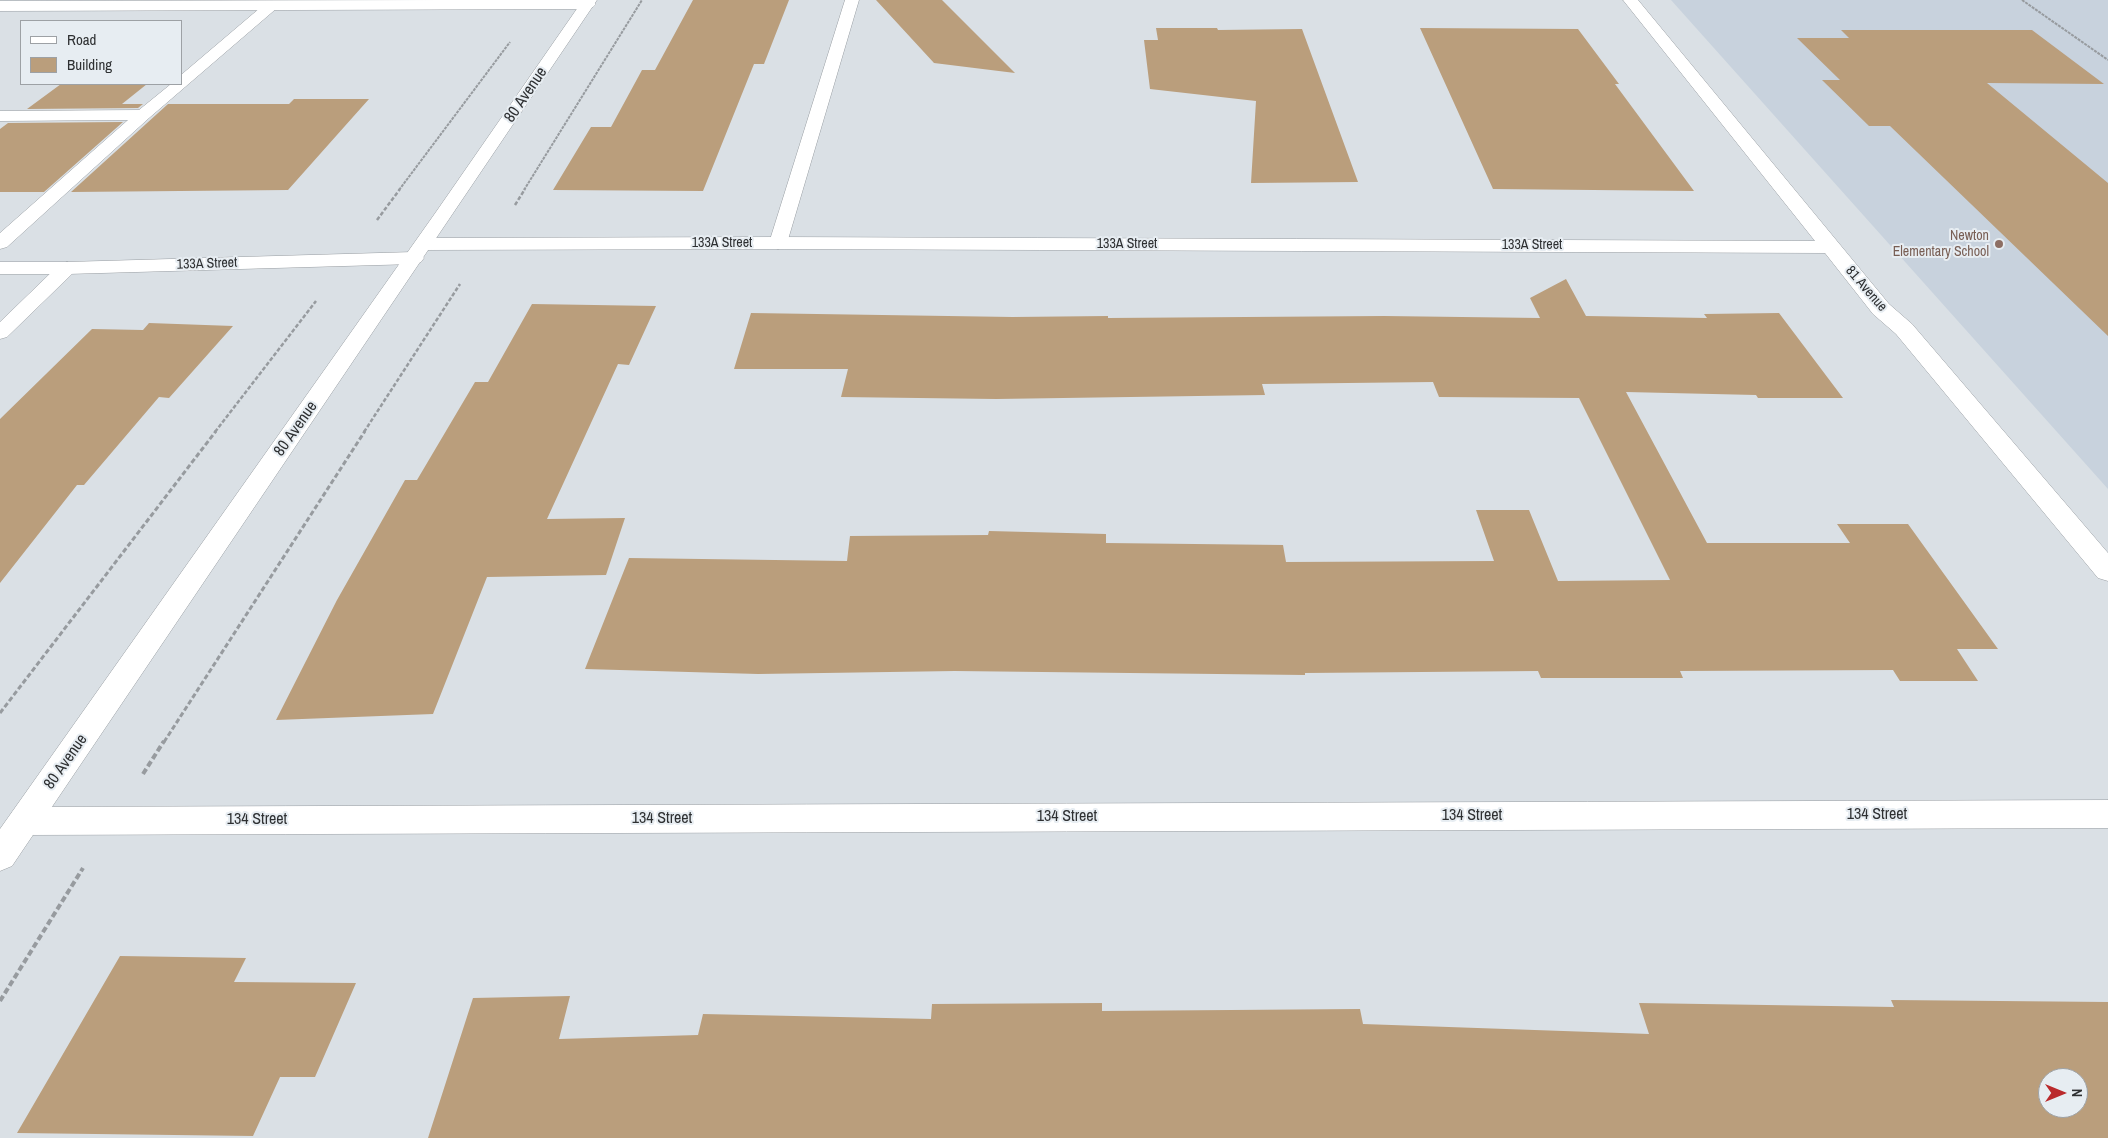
<!DOCTYPE html>
<html>
<head>
<meta charset="utf-8">
<style>
  body { margin:0 }
  #map { position:relative; width:2108px; height:1138px; overflow:hidden; background:#dae0e5; font-family:"Archivo Narrow",sans-serif }
  canvas { display:block }
  .legend { position:absolute; left:20px; top:20px; width:162px; height:65px; box-sizing:border-box; background:#e7edf2; border:1px solid #9da1a5; margin:0; padding:6px 9px; list-style:none; font-size:15px; color:#2e3032 }
  .legend li { display:flex; align-items:center; gap:10px; height:25px }
  .legend b { width:25px; border:1px solid #9da1a5 }
  .north { position:absolute; left:2038px; top:1068px; width:50px; height:50px; box-sizing:border-box; background:#e7edf2; border:1px solid #9da1a5; border-radius:50%; rotate:90deg; font-size:14px; font-weight:700; line-height:20px; text-align:center; color:#2e3032 }
  .north::after { content:''; display:block; margin:auto; width:18px; height:22px; background:#ba2a2d; clip-path:polygon(50% 0,100% 100%,50% 72%,0 100%) }
</style>
</head>
<body>
<div id="map">
<canvas width="2108" height="1138"></canvas>
<ul class="legend">
<li><b style="height:6px;background:#fff"></b>Road</li>
<li><b style="height:14px;background:#ba9e7c"></b>Building</li>
</ul>
<div class="north">N</div>
</div>
<script>
const ctx = document.querySelector('canvas').getContext('2d');
ctx.lineJoin = 'round';
function paint(path, color) { ctx.fillStyle = color; ctx.fill(path, 'evenodd'); }
const poly = rows => new Path2D(rows.map(r => 'M' + r).join(''));
function trace(path, color, width, dash) { ctx.strokeStyle = color; ctx.lineWidth = width; ctx.lineCap = dash ? 'butt' : 'round'; ctx.setLineDash(dash || []); ctx.stroke(path); }
function write(font, color, halo, rows, align = 'center') {
  ctx.font = font + ' "Archivo Narrow",sans-serif'; ctx.lineWidth = 4; ctx.setLineDash([]); ctx.textBaseline = 'middle'; ctx.strokeStyle = halo; ctx.fillStyle = color; for (const [text, x, y, turn = 0] of rows) {
    ctx.save(); ctx.translate(x, y); ctx.rotate((+turn || 0) * Math.PI / 180); ctx.textAlign = isNaN(turn) ? turn : align; if (halo) ctx.strokeText(text, 0, 0); ctx.fillText(text, 0, 0); ctx.restore();
  }
}
const built = poly([
  [1671,0,2108,0,2108,489]
]);
const building = poly([
  [693,0,789,0,764,64,754,64,703,191,553,190,591,127,611,127,642,70,655,70],
  [876,0,942,0,1015,73,934,63],
  [1156,28,1217,28,1218,30,1302,29,1358,182,1251,183,1256,101,1150,89,1144,40,1158,40],
  [1420,28,1578,29,1619,84,1615,84,1694,191,1493,189],
  [1841,30,2032,30,2104,84,1987,83,2108,183,2108,336,1890,126,1869,126,1822,80,1840,80,1797,38,1849,38],
  [61,84,147,84,122,104,143,104,138,108,27,109],
  [294,99,369,99,288,190,71,192,168,104,289,104],
  [123,122,44,192,0,192,0,129,8,123],
  [1566,279,1586,316,1707,318,1704,314,1779,313,1843,398,1758,398,1756,395,1626,392,1707,543,1850,543,1837,524,1908,524,1998,649,1957,649,1978,681,1900,681,1893,670,1680,671,1683,678,1541,678,1538,671,1305,673,1305,675,955,671,758,674,585,669,629,558,847,561,850,536,988,535,989,531,1106,534,1106,543,1283,545,1286,562,1494,561,1476,510,1529,510,1558,581,1670,580,1579,398,1439,397,1433,382,1262,384,1265,395,996,399,841,397,848,369,734,369,751,313,1013,317,1108,316,1108,318,1384,316,1540,318,1530,298],
  [532,304,656,306,629,365,618,364,547,519,625,518,606,575,487,577,433,714,276,720,337,600,405,480,417,480,475,382,488,382],
  [149,323,233,326,169,398,159,397,84,485,77,485,0,583,0,419,92,329,143,330],
  [120,956,246,958,234,982,356,983,315,1077,280,1077,253,1136,17,1133],
  [570,996,559,1039,698,1035,703,1014,931,1019,932,1004,1102,1003,1102,1011,1360,1009,1363,1024,1649,1034,1639,1003,1894,1007,1891,1000,2108,1002,2108,1138,428,1138,473,998],
  [2048,1078,2078,1078,2078,1108,2048,1108]
]);
const pathFar3 = poly([
  [2022,0,2108,60],
  [399,190,510,42],
  [524,190,642,0]
]);
const pathFar2 = poly([
  [515,205,525,189],
  [377,220,400,189],
  [215,432,316,301],
  [364,432,460,284]
]);
const pathFar1 = poly([
  [0,713,216,431],
  [164,742,365,431]
]);
const path = poly([
  [143,774,164,741],
  [0,1001,83,868]
]);
const service = poly([
  [845,0,859,0,787,243,785,247,778,249,771,247,769,243,845,0],
  [272,1,279,5,277,8,149,118,7,247,0,249,0,233,128,120,0,121,0,111,139,110,171,84,181,84,181,75,267,2,272,1],
  [67,262,74,264,76,268,74,272,7,337,0,339,0,322,60,264,67,262]
]);
const minor = poly([
  [435,0,590,0,596,4,593,7,588,9,0,11,0,1,435,0],
  [1623,0,1638,0,1889,304,1912,324,2108,553,2108,581,2098,578,1896,334,1873,314,1825,253,778,249,424,250,417,248,414,244,417,240,424,238,778,237,1815,241,1623,0],
  [414,252,421,254,424,258,421,262,414,264,67,274,0,274,0,262,67,262,414,252],
  [2108,800,2108,828,25,835,13,831,8,821,13,811,25,807,2108,800]
]);
const secondary = poly([
  [583,0,597,0,12,866,0,871,0,829,436,212,583,0]
]);
const markers = [
  [1999,244,5,"#8d6e63"]
];
const farEducationnames = [
  ["Newton",1989,236],
  ["Elementary School",1989,252]
];
const farStreetnames = [
  ["133A Street",722,243],
  ["133A Street",1127,244],
  ["133A Street",1532,245],
  ["133A Street",207,264,-2],
  ["81 Avenue",1866,289,49]
];
const streetNames = [
  ["80 Avenue",526,95,-56],
  ["80 Avenue",296,429,-55],
  ["80 Avenue",66,762,-55],
  ["134 Street",1877,815],
  ["134 Street",1472,816],
  ["134 Street",1067,817],
  ["134 Street",662,819],
  ["134 Street",257,820]
];
paint(built, '#c8d2dd');
paint(building, '#ba9e7c');
trace(service, '#989da2', 1);
trace(minor, '#989da2', 1);
trace(secondary, '#989da2', 1);
trace(pathFar3, '#979b9f', 2, [3, 1]);
trace(pathFar2, '#979b9f', 2.5, [4, 2]);
trace(pathFar1, '#979b9f', 3, [5, 2.5]);
trace(path, '#979b9f', 4, [6, 3]);
paint(service, '#fff');
paint(minor, '#fff');
paint(secondary, '#fff');
for (const [x, y, r, color] of markers) { const dot = new Path2D(); dot.arc(x, y, r, 0, 2 * Math.PI); ctx.fillStyle = color; ctx.fill(dot); trace(dot, '#e7edf2', 2); }
write('14px', '#785e54', '#e7edf2', farEducationnames, 'right');
write('14px', '#2e3032', '#e7edf2', farStreetnames);
write('16px', '#2e3032', '#e7edf2', streetNames);
</script>
</body>
</html>
